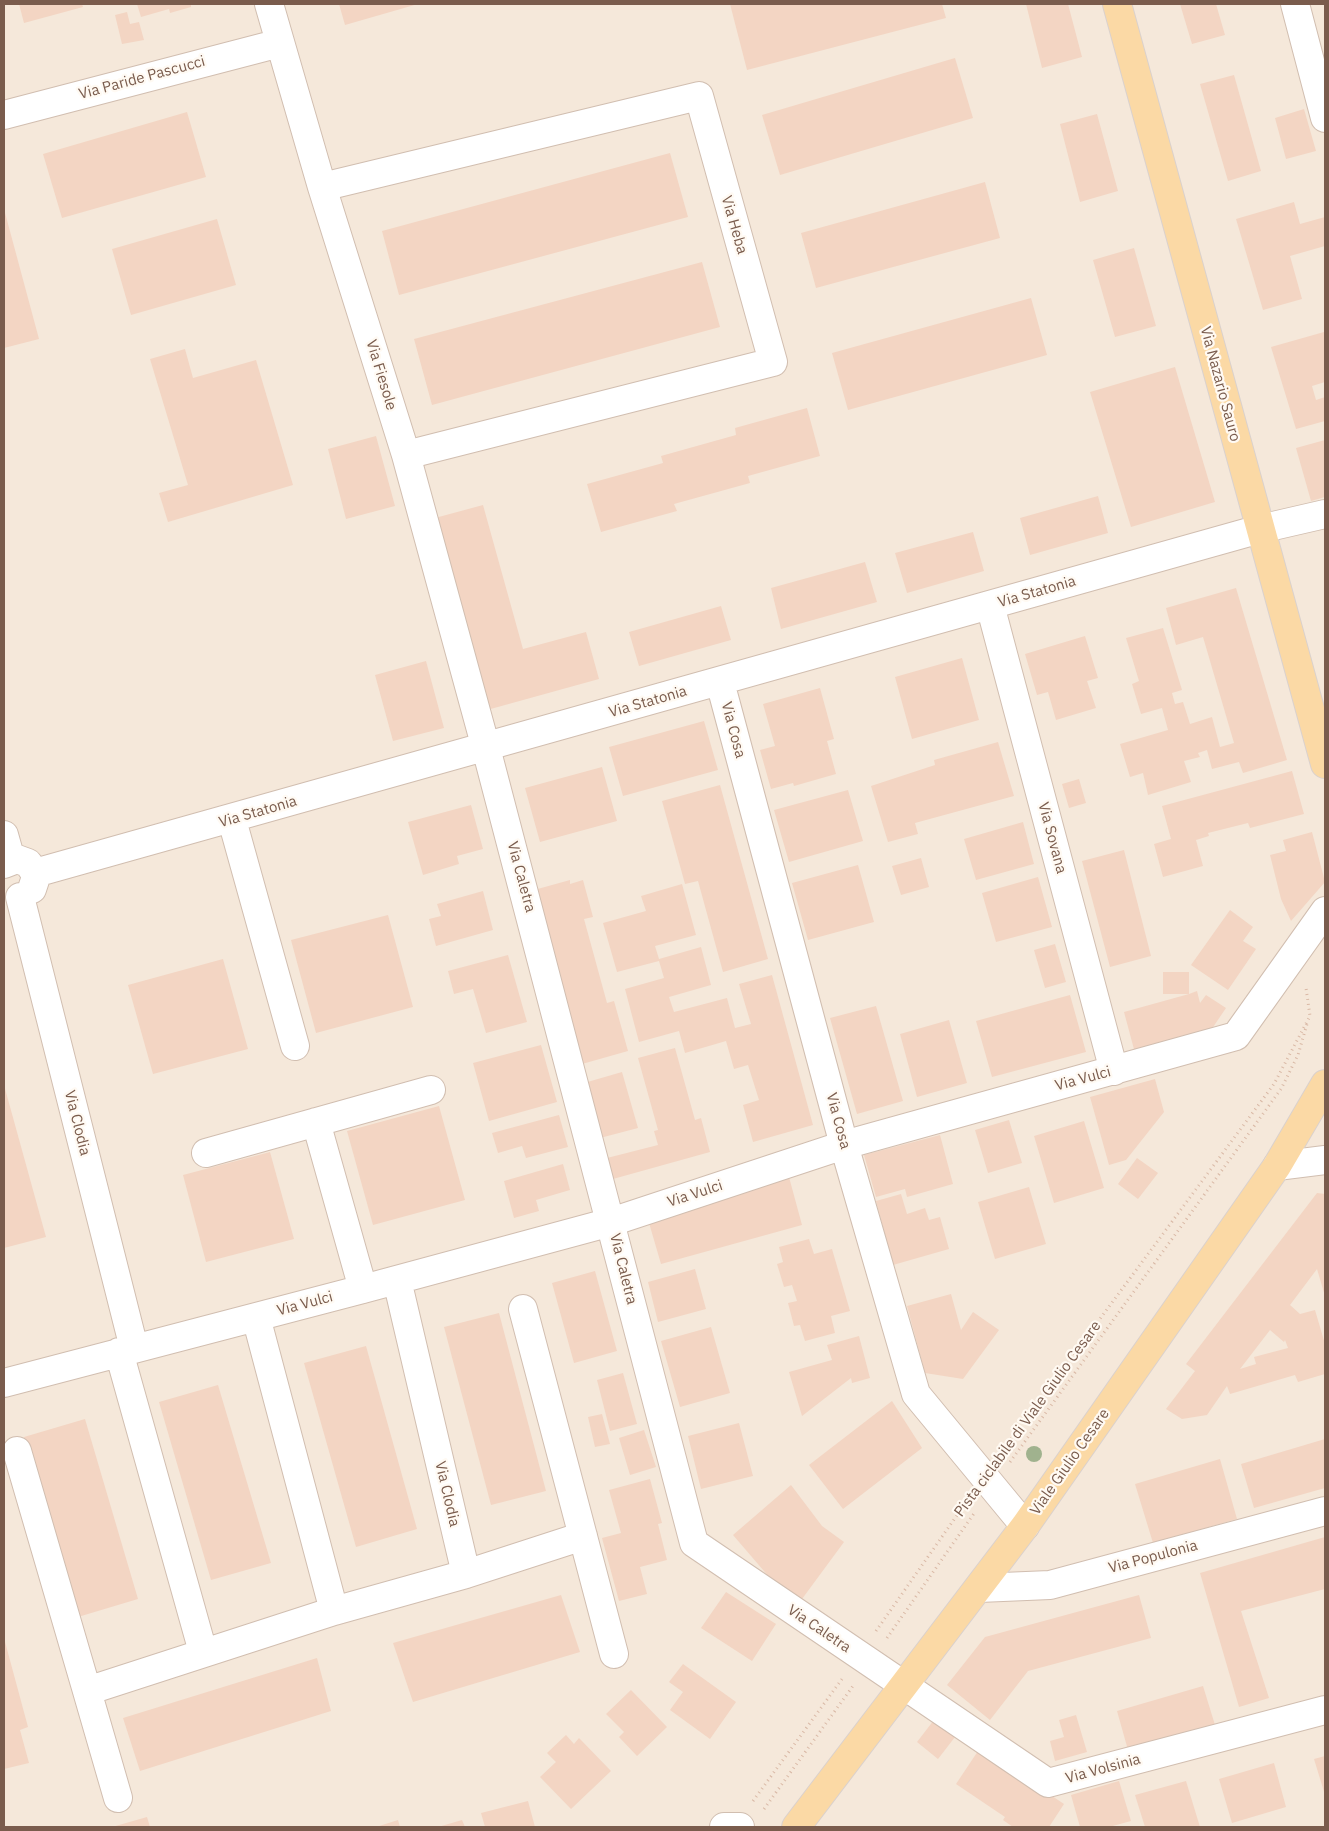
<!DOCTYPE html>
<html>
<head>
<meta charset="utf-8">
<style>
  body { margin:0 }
  #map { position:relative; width:1329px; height:1831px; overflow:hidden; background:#fdf6ec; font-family:"IBM Plex Sans",sans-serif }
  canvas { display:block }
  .frame { position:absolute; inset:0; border:5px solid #7a5c4d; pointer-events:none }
</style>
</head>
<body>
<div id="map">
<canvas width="1329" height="1831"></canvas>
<div class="frame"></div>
</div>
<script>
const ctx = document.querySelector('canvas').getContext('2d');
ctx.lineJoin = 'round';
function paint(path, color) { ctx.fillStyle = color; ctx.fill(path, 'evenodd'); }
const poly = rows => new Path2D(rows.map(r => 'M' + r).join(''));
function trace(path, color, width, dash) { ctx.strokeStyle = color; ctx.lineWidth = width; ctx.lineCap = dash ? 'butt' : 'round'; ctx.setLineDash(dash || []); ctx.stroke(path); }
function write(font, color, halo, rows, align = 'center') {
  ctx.font = font + ' "IBM Plex Sans",sans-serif'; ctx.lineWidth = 4.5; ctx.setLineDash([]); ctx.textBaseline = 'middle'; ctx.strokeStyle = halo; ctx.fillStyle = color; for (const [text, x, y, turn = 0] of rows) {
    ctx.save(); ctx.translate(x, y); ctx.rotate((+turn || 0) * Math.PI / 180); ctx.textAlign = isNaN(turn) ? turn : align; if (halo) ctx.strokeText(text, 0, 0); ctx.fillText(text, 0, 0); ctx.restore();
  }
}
const residential = poly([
  [4,4,1325,4,1325,1827,4,1827]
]);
const building = poly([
  [19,4,82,4,83,7,24,23],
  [137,4,191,4,191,7,170,13,169,9,141,17],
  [339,4,418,4,345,25],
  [730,4,942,4,946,18,747,70],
  [1026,4,1068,4,1082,57,1042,68],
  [1180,4,1216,4,1225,35,1192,44],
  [127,12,130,24,139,22,144,40,122,44,115,15],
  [955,58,973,118,780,175,762,115],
  [1234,75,1261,171,1228,181,1200,84],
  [1304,109,1316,151,1286,159,1275,118],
  [187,112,206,177,62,218,43,154],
  [1097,114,1118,191,1080,202,1060,124],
  [670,153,688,217,399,295,382,231],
  [985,182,1000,238,816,288,801,233],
  [1294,202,1300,224,1325,217,1325,246,1290,256,1302,299,1263,310,1236,219],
  [4,209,39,339,4,348],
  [217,219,236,285,131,315,112,249],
  [1134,248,1156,326,1115,337,1093,260],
  [702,262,720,327,432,405,414,339],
  [1031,298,1047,355,848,410,832,353],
  [1324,332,1325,382,1312,386,1316,400,1325,397,1325,421,1296,429,1271,347],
  [185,349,193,378,256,360,293,485,168,522,159,493,188,485,150,359],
  [1175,367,1215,502,1131,527,1090,392],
  [807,408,820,456,748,476,750,483,674,504,677,511,601,532,587,484,663,463,661,456,736,435,735,428],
  [376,436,395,506,346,519,328,449],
  [1325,440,1325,497,1311,501,1296,448],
  [1098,496,1108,533,1030,555,1020,518],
  [483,505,523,649,586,632,599,679,487,710,435,518],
  [973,532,984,571,907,593,895,553],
  [865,562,877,602,781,629,771,588],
  [1236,588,1287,760,1243,773,1239,762,1212,769,1207,750,1198,753,1200,757,1184,761,1191,782,1148,795,1143,773,1130,777,1120,744,1168,730,1162,708,1141,714,1132,684,1139,681,1126,638,1163,628,1182,690,1172,693,1175,704,1183,702,1190,724,1212,717,1220,747,1234,743,1203,637,1176,645,1166,608],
  [721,606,731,640,639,666,629,632],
  [1085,636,1098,678,1087,681,1096,708,1056,720,1048,692,1037,695,1025,654],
  [962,658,979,720,912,739,895,677],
  [426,661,444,728,393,741,375,675],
  [820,688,834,739,827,741,836,774,794,786,793,783,771,789,760,750,775,746,763,704],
  [704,721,718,770,623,796,609,747],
  [998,742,1014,796,915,823,918,834,888,842,871,786,935,765,934,760],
  [602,767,617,821,540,842,525,788],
  [1292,771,1304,814,1250,828,1248,823,1208,833,1209,836,1196,840,1203,866,1163,877,1154,844,1171,839,1162,806],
  [1079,779,1086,803,1069,808,1062,784],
  [720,785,768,959,723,972,698,881,685,884,662,801],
  [848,790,863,841,789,862,774,810],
  [471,805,483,849,457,856,459,864,423,875,408,822],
  [1023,822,1034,864,976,880,964,839],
  [1312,832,1325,882,1291,921,1281,899,1270,855,1286,851,1283,840],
  [1124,850,1151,956,1110,967,1082,861],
  [921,858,929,887,901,895,892,866],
  [858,865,874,922,808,940,792,883],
  [1038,877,1052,927,996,942,982,893],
  [570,880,570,884,583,880,593,917,584,919,607,1003,614,1001,628,1051,582,1064,534,890],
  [682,884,696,935,655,946,659,959,701,947,711,985,669,997,674,1012,727,998,735,1028,751,1024,739,984,772,975,813,1125,753,1142,743,1105,759,1100,748,1065,734,1069,726,1041,685,1053,679,1031,639,1042,625,989,664,978,659,961,617,972,603,923,646,911,641,896],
  [483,891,493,930,436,946,429,919,441,916,437,904],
  [1230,910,1253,927,1243,941,1256,949,1228,990,1191,965],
  [388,915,413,1007,316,1033,291,940],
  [1055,944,1066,982,1045,988,1034,950],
  [508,955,527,1022,486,1033,473,989,454,994,448,971],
  [223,959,248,1049,153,1074,128,985],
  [1163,972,1189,972,1189,994,1197,991,1200,1003,1206,995,1226,1008,1209,1033,1135,1053,1124,1012,1189,994,1163,994],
  [1070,995,1086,1052,992,1077,976,1021],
  [876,1006,903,1101,857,1114,830,1018],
  [949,1020,967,1083,917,1097,900,1034],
  [541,1045,557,1102,489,1121,473,1063],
  [675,1048,695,1120,701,1118,710,1152,613,1179,607,1158,658,1145,654,1131,658,1130,638,1058],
  [622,1072,638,1128,600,1138,584,1083],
  [1155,1079,1164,1112,1126,1160,1109,1165,1090,1097],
  [4,1085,46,1237,4,1248],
  [439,1106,465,1200,373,1225,347,1131],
  [559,1115,568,1147,526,1158,522,1146,498,1153,492,1133],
  [1009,1120,1022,1163,988,1173,975,1130],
  [1084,1121,1104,1188,1054,1203,1034,1136],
  [940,1135,953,1184,907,1197,905,1189,876,1197,864,1155],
  [270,1152,294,1239,206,1262,183,1175],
  [1137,1158,1158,1173,1138,1199,1118,1184],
  [563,1164,570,1190,536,1200,539,1211,514,1218,504,1181],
  [789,1177,802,1225,661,1264,647,1216],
  [1029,1187,1046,1244,995,1259,978,1202],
  [1317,1193,1325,1194,1325,1296,1317,1269,1290,1305,1300,1314,1315,1310,1325,1344,1325,1374,1298,1382,1295,1375,1230,1394,1227,1386,1207,1415,1182,1419,1166,1409,1195,1371,1186,1364],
  [1270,1330,1284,1342,1285,1340,1288,1348,1254,1357,1256,1364,1240,1369],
  [901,1194,907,1214,925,1208,929,1220,940,1217,949,1249,893,1265,876,1201],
  [809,1239,814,1254,832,1249,850,1311,831,1316,835,1333,805,1341,800,1325,794,1326,788,1303,797,1301,792,1285,784,1287,777,1264,783,1262,779,1247],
  [695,1269,706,1309,658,1322,648,1282],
  [595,1271,617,1351,574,1363,552,1283],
  [951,1294,961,1330,973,1312,999,1330,963,1379,925,1373,907,1306],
  [499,1313,546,1491,491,1505,444,1327],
  [711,1327,730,1393,680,1407,661,1341],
  [859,1336,870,1378,852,1383,851,1378,802,1416,789,1372,832,1360,827,1345],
  [366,1346,417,1529,356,1547,304,1363],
  [623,1373,637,1424,610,1431,597,1380],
  [218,1385,271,1563,211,1580,159,1402],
  [892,1401,922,1448,843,1509,809,1465],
  [602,1414,610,1444,595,1447,588,1417],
  [85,1419,138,1599,78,1617,24,1437],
  [739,1423,753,1476,701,1489,688,1436],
  [644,1430,656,1467,630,1475,619,1438],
  [1325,1439,1325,1488,1254,1508,1241,1464],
  [1220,1459,1237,1519,1153,1543,1135,1484],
  [650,1479,662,1523,658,1524,667,1560,640,1567,647,1594,619,1601,602,1538,621,1533,609,1490],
  [791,1485,822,1526,844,1542,802,1599,770,1578,733,1535],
  [1325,1537,1325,1589,1241,1611,1269,1698,1239,1707,1200,1573],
  [726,1592,776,1624,752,1661,701,1628],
  [561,1595,580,1652,413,1702,393,1643],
  [1139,1595,1151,1638,1028,1671,990,1720,947,1685,985,1637],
  [4,1638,28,1727,20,1730,29,1763,4,1769],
  [317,1658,331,1711,140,1771,123,1718],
  [683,1664,736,1702,710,1739,670,1710,683,1692,669,1682],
  [1203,1686,1215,1725,1128,1750,1117,1711],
  [631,1690,667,1727,637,1756,619,1737,624,1732,606,1714],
  [1076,1715,1087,1752,1055,1761,1050,1741,1064,1737,1059,1720],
  [934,1720,955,1737,938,1759,917,1742],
  [566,1735,574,1744,579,1738,611,1771,571,1809,540,1777,556,1762,547,1753],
  [980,1748,1064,1804,1049,1827,1013,1827,1003,1820,1005,1817,956,1784],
  [1325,1756,1325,1795,1314,1759],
  [1274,1763,1286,1807,1232,1823,1219,1779],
  [1119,1781,1131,1821,1109,1827,1080,1827,1071,1795],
  [1186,1781,1200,1827,1145,1827,1135,1795],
  [528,1801,535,1827,485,1827,481,1813],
  [147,1817,150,1827,112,1827],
  [398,1820,400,1827,376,1827],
  [462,1820,465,1827,438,1827]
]);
const path = poly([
  [1002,1451,1274,1084,1310,1016,1306,988],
  [1010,1462,1281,1089,1298,1055,1307,1024],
  [876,1631,967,1501],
  [887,1638,975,1512],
  [753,1801,842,1679],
  [764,1809,853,1686]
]);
const minor = poly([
  [269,4,322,187,406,455,486,748,694,1543,1048,1783,1325,1710],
  [1295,4,1325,118],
  [4,115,280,43],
  [322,187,699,96,773,362,406,455],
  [990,605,1114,1071],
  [720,682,844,1145,916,1394,1025,1526],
  [232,820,295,1046],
  [4,835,11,860],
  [4,864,17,859,28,863,35,873,35,880,32,889],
  [35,873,1260,529,1325,514],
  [20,897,134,1348],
  [316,1122,363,1289],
  [206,1153,431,1090],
  [1277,1166,1325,1160],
  [523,1309,614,1654],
  [256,1317,334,1611],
  [119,1352,203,1652],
  [4,1383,363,1289,611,1222,844,1145,1236,1036,1325,911],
  [17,1451,87,1691,334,1611,466,1574,397,1280],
  [466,1574,583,1536],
  [979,1588,1050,1585,1325,1511],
  [87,1691,118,1798],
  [724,1827,740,1827]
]);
const major = poly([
  [1117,4,1325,764],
  [796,1827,1025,1526,1277,1166,1325,1084]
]);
const trees = [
  [1034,1454]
];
const streetNames = [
  ["Via Paride Pascucci",142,78,-15],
  ["Via Heba",734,225,74],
  ["Via Fiesole",381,375,73],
  ["Via Nazario Sauro",1220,384,75],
  ["Via Statonia",1037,592,-16],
  ["Via Statonia",648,702,-16],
  ["Via Cosa",733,730,75],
  ["Via Statonia",258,812,-16],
  ["Via Sovana",1052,838,75],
  ["Via Caletra",521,877,75],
  ["Via Vulci",1083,1079,-15],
  ["Via Cosa",838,1121,75],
  ["Via Clodia",77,1123,76],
  ["Via Vulci",695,1194,-18],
  ["Via Caletra",623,1269,76],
  ["Via Vulci",305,1304,-15],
  ["Pista ciclabile di Viale Giulio Cesare",1028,1419,-54],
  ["Viale Giulio Cesare",1070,1462,-55],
  ["Via Clodia",447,1494,77],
  ["Via Populonia",1153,1557,-15],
  ["Via Caletra",819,1629,34],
  ["Via Volsinia",1103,1769,-15]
];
paint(residential, '#f5e8da');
paint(building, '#f3d5c3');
trace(minor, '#d1beb0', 30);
trace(major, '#dad1cd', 30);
trace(path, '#d9b8a5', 3, [1, 4]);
trace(minor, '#fff', 28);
trace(major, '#fbd9a5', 28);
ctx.fillStyle = '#a0b28e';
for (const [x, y] of trees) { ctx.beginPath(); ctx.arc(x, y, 8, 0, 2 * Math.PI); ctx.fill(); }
write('15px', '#7a5c4d', '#fffaf3', streetNames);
</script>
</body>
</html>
